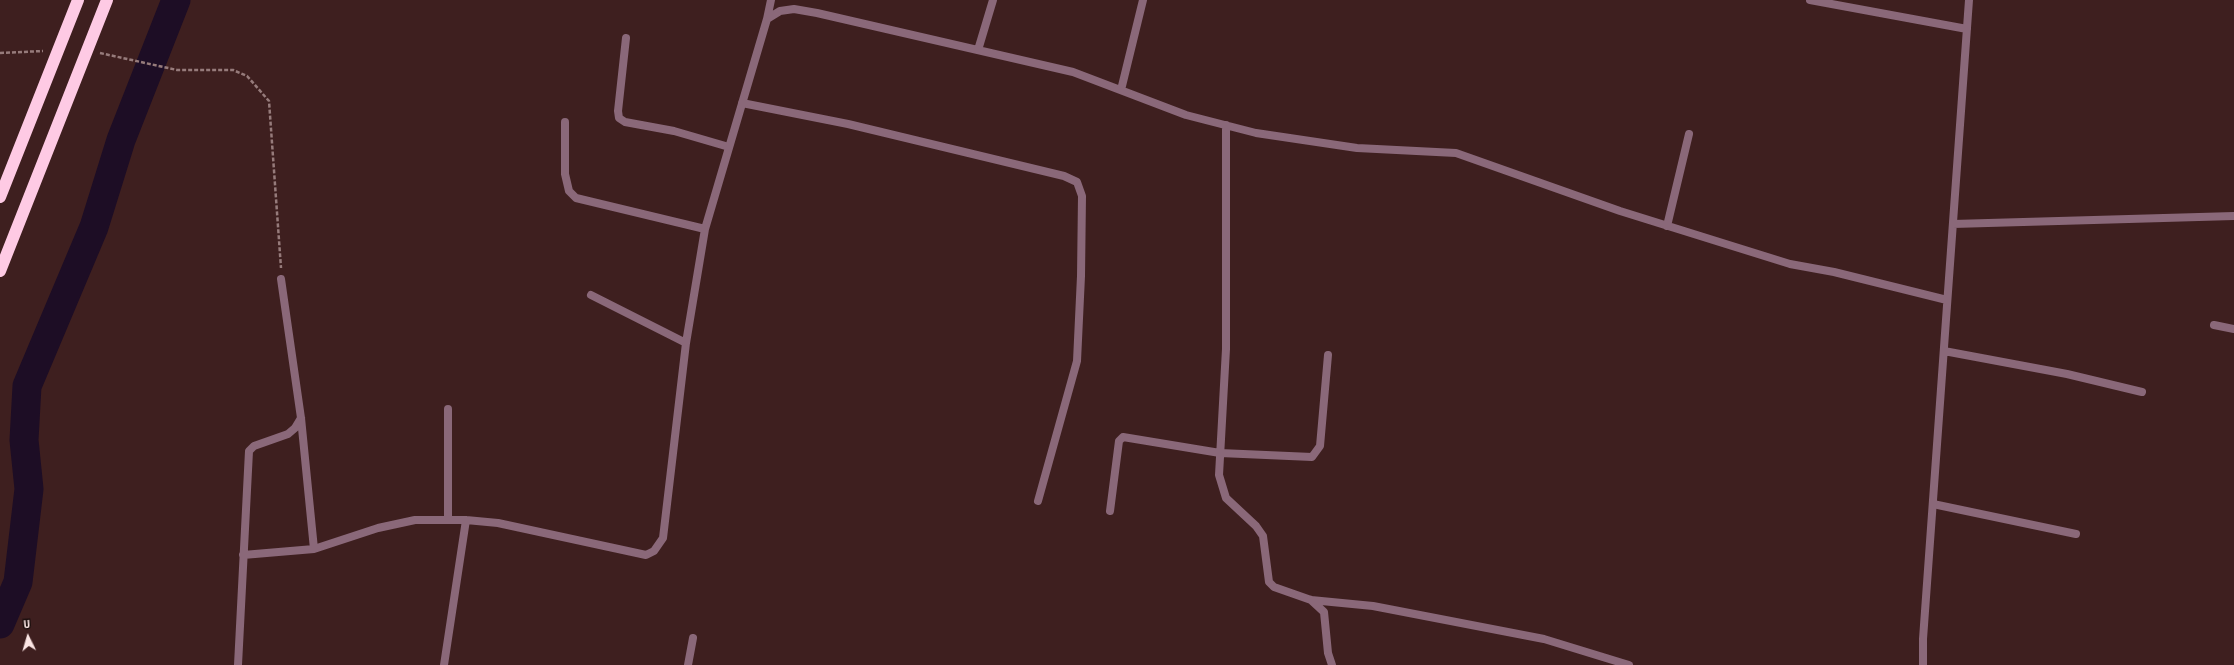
<!DOCTYPE html>
<html>
<head>
<meta charset="utf-8">
<style>
  body { margin:0 }
  #map { position:relative; width:2234px; height:665px; overflow:hidden; background:#3e1f1f; font-family:"Roboto Condensed",sans-serif }
  canvas { display:block }
  .north { position:absolute; left:8px; top:617px; width:40px; height:40px; -webkit-text-stroke:3px #1b0e0d; paint-order:stroke; rotate:355deg; font-size:11px; font-weight:700; line-height:16px; text-align:center; color:#fbe5e4 }
  .north::after { content:''; display:block; margin:auto; width:14px; height:18px; background:#fbe5e4; clip-path:polygon(50% 0,100% 100%,50% 72%,0 100%) }
</style>
</head>
<body>
<div id="map">
<canvas width="2234" height="665"></canvas>
<div class="north">U</div>
</div>
<script>
const ctx = document.querySelector('canvas').getContext('2d');
ctx.lineJoin = 'round';
const poly = rows => new Path2D(rows.map(r => 'M' + r).join(''));
function trace(path, color, width, dash) { ctx.strokeStyle = color; ctx.lineWidth = width; ctx.lineCap = dash ? 'butt' : 'round'; ctx.setLineDash(dash || []); ctx.stroke(path); }
const river = poly([
  [0,624,18,582,29,489,24,440,27,386,94,227,121,140,176,0]
]);
const path = poly([
  [0,53,43,51],
  [100,53,177,70,233,70,247,76,269,101,281,268]
]);
const service = poly([
  [1933,504,2076,534]
]);
const minor = poly([
  [1810,0,1967,29],
  [767,19,771,0],
  [626,38,618,111,619,118,625,122,674,131,729,147],
  [978,50,993,0],
  [1121,90,1143,0],
  [742,103,848,124,1064,176,1077,182,1082,196,1081,276,1077,361,1038,501],
  [565,122,565,174,569,191,576,198,705,229],
  [1226,125,1226,349,1219,475,1226,498,1256,526,1263,536,1269,582,1274,587,1311,600,1373,606,1544,639,1629,665],
  [1953,224,2234,216],
  [1667,226,1689,134],
  [281,279,301,418,314,549],
  [591,295,686,343],
  [2214,325,2234,329],
  [1944,351,2067,374,2142,392],
  [448,409,448,520],
  [1110,511,1119,441,1123,437,1220,453,1312,457,1320,446,1328,355],
  [243,555,314,549,378,528,415,520,466,520,498,523,646,555,654,551,663,538,686,343,705,229,767,19,780,11,794,9,817,13,1073,72,1186,115,1256,133,1357,148,1456,153,1620,211,1790,264,1834,272,1947,300],
  [1311,600,1324,612,1328,653,1332,665],
  [238,665,249,451,254,446,288,434,295,428,301,418],
  [444,665,466,520],
  [688,665,693,638],
  [1923,665,1923,639,1969,0]
]);
const motorwayBridge = poly([
  [0,197,78,0],
  [0,271,107,0]
]);
trace(river, '#1d0d25', 29);
trace(path, '#967b7b', 2.5, [4, 2]);
trace(service, '#8a6879', 8);
trace(minor, '#8a6879', 8);
trace(motorwayBridge, '#fecae4', 12);
</script>
</body>
</html>
